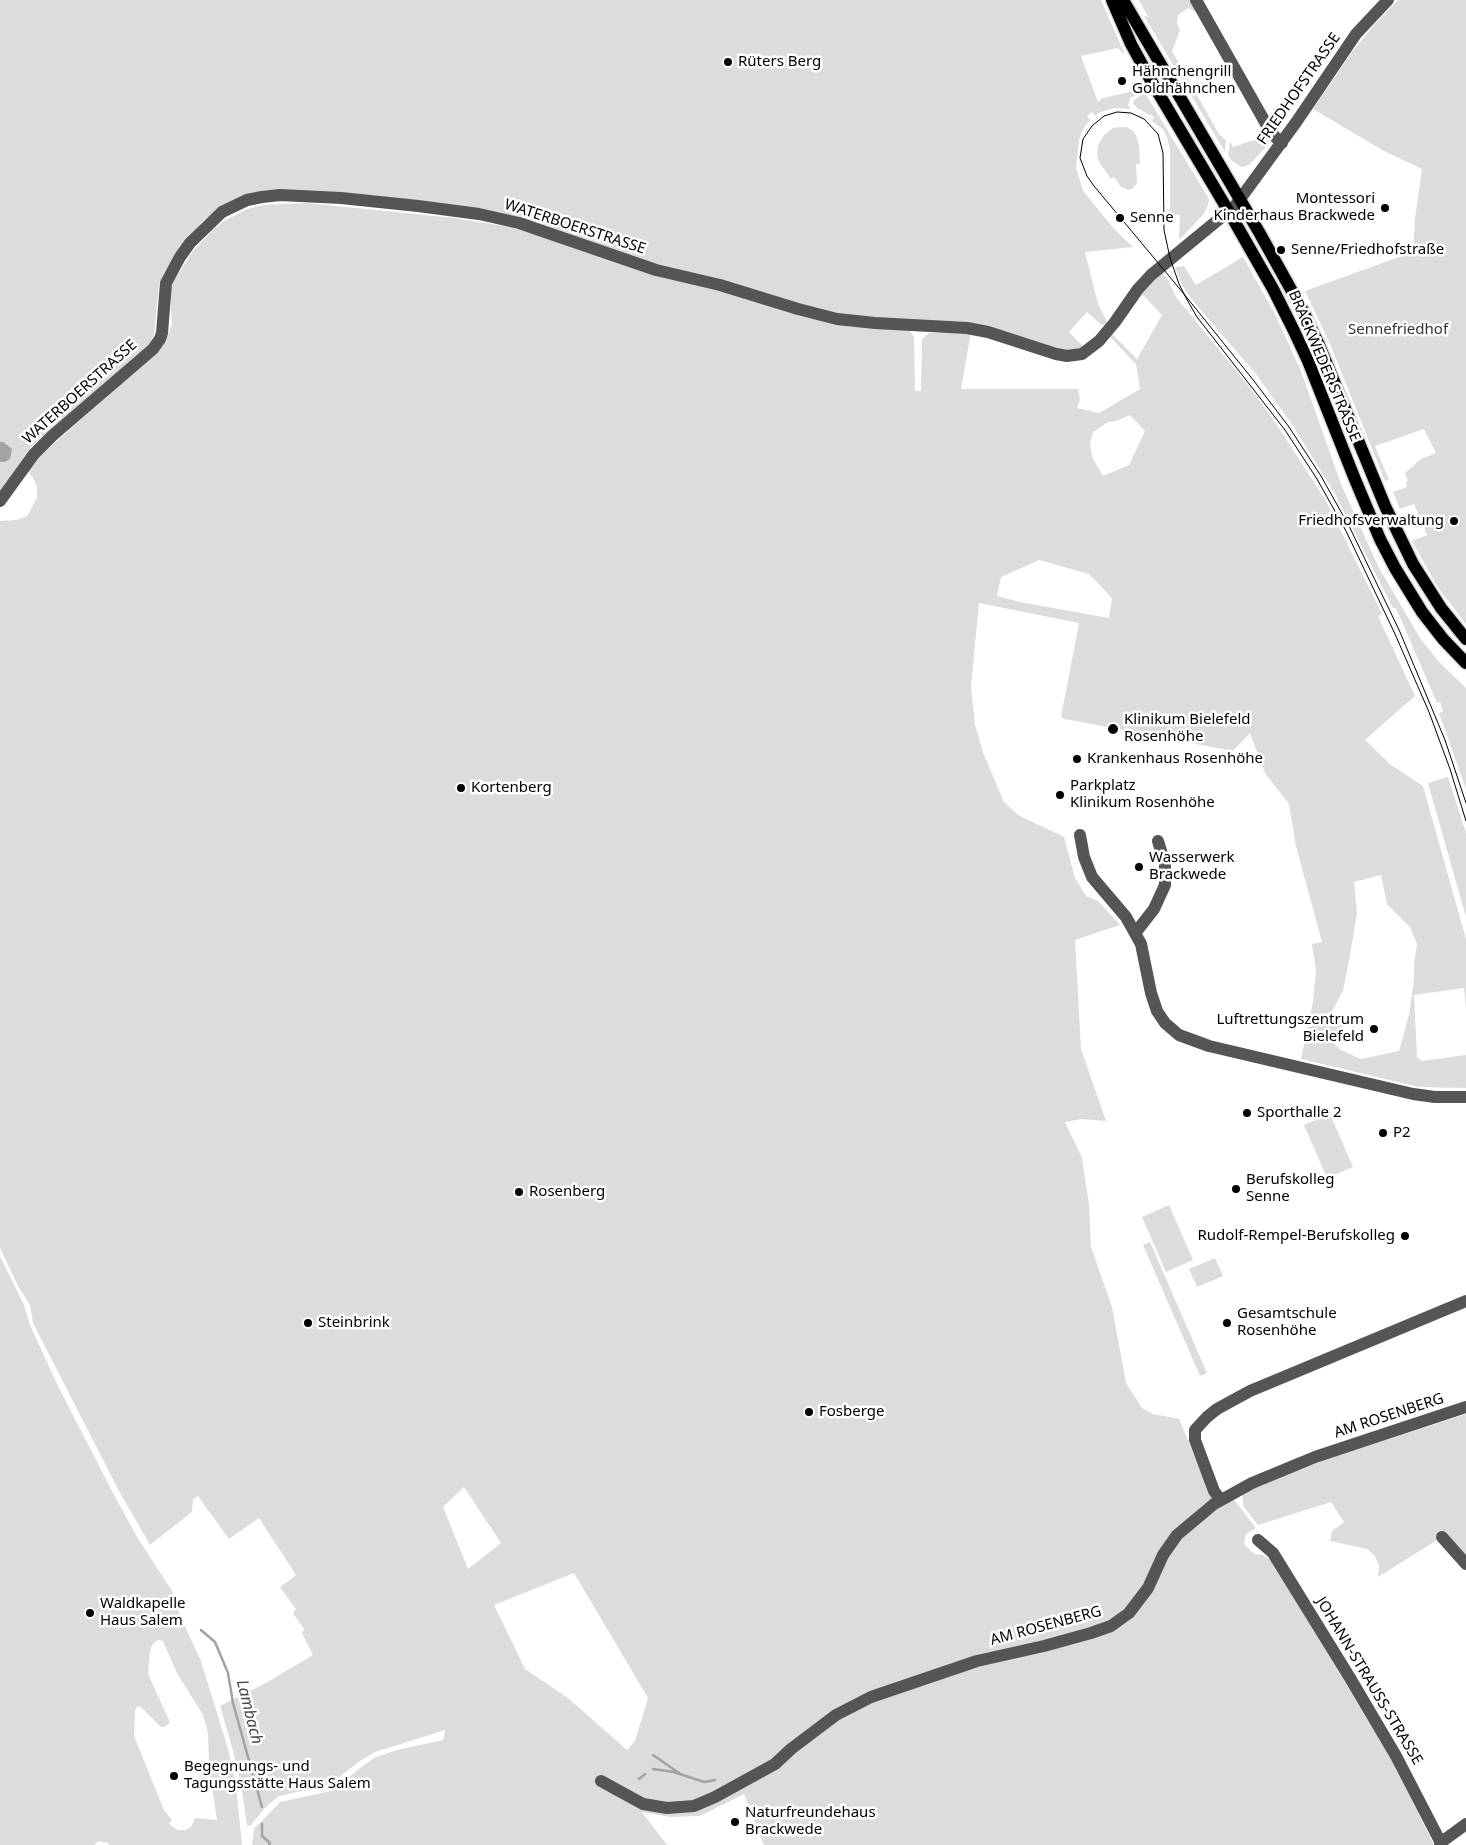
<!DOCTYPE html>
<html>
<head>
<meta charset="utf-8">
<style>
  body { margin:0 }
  canvas { display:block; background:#fff }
</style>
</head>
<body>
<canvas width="1466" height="1845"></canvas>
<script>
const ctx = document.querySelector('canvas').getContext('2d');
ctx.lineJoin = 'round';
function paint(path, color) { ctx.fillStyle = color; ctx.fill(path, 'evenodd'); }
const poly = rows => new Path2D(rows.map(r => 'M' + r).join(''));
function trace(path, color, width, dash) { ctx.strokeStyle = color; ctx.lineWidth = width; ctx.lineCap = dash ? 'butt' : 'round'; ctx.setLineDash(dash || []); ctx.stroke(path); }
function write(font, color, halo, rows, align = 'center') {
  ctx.font = font + ' "Noto Sans",sans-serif'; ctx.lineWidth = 5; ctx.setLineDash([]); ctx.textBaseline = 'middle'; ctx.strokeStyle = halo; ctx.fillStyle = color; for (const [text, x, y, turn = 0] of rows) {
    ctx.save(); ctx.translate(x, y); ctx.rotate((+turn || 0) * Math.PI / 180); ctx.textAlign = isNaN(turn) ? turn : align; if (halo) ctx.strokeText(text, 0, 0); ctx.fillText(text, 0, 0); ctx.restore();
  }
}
const green = poly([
  [0,0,1101,0,1125,55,1118,48,1081,56,1098,102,1103,98,1143,89,1144,91,1130,98,1128,106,1131,109,1114,108,1098,113,1095,116,1092,112,1087,116,1090,120,1083,129,1079,140,1076,167,1083,191,1115,230,1133,247,1085,252,1098,304,1108,324,1102,325,1087,312,1069,332,1084,347,1067,351,887,320,828,312,644,261,536,222,345,193,222,206,203,221,180,248,163,275,159,284,154,335,150,343,144,351,32,446,0,491],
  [1139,0,1190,0,1196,12,1189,8,1178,15,1177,23,1180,30,1172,51,1219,134,1226,140,1225,152,1144,16,1150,17,1147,15],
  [1398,0,1466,0,1466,624,1437,586,1412,541,1427,535,1414,504,1400,509,1393,492,1407,487,1406,482,1408,481,1405,473,1421,459,1436,453,1424,429,1375,446,1389,480,1385,481,1330,344,1305,291,1413,252,1415,218,1422,169,1384,151,1313,109,1352,52,1375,24],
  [1145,93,1209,199,1207,208,1202,216,1179,240,1180,215,1170,214,1170,150,1167,137,1163,129,1152,121,1154,117,1137,108,1133,103,1135,99],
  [1120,127,1126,127,1132,130,1136,135,1139,146,1140,164,1136,164,1137,183,1132,189,1128,190,1121,187,1114,177,1111,179,1099,162,1097,156,1098,145,1104,135,1113,128],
  [1266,136,1268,139,1267,146,1249,165,1242,167,1232,161,1228,155,1230,141,1233,147],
  [307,203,454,218,510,227,570,245,641,271,910,331,914,337,915,391,921,391,922,339,929,333,971,332,961,389,1078,389,1080,400,1077,408,1099,413,1140,389,1136,364,1109,336,1112,334,1137,359,1162,315,1141,293,1162,273,1168,280,1176,297,1247,384,1277,425,1326,501,1382,614,1378,616,1415,696,1365,740,1391,765,1423,786,1466,939,1466,1009,1464,988,1414,995,1417,1057,1422,1061,1466,1055,1466,1088,1419,1087,1301,1059,1313,1002,1316,971,1312,944,1322,942,1296,846,1289,804,1265,773,1250,733,1233,751,1065,719,1061,717,1079,623,979,603,971,686,975,725,984,755,1004,802,1018,815,1064,837,1075,878,1086,896,1098,901,1120,925,1075,940,1081,1049,1106,1121,1082,1119,1065,1122,1082,1158,1089,1204,1091,1247,1112,1307,1126,1383,1142,1408,1153,1414,1179,1419,1212,1498,1175,1529,1169,1557,1182,1537,1232,1497,1256,1528,1246,1534,1244,1544,1254,1554,1263,1555,1271,1560,1391,1759,1434,1845,764,1845,744,1794,700,1816,670,1817,642,1812,667,1845,252,1845,254,1829,280,1802,331,1791,364,1765,376,1757,397,1750,443,1740,445,1730,375,1752,360,1761,329,1785,279,1796,265,1808,250,1826,247,1825,241,1784,232,1747,220,1706,266,1683,313,1655,302,1633,304,1629,293,1613,296,1609,280,1587,296,1575,259,1518,229,1539,198,1496,193,1499,192,1512,150,1545,118,1489,33,1323,30,1305,18,1286,0,1248,0,521,17,520,27,516,37,498,37,486,29,471,39,457,112,392,166,340,172,324,170,294,172,284,193,251,212,231,224,221,247,209,263,205],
  [1130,415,1145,431,1129,465,1103,476,1092,457,1090,443,1093,432,1108,422,1116,421],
  [1039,560,1089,574,1112,598,1109,618,1020,602,997,596,1001,577],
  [1381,875,1387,904,1410,927,1417,944,1414,963,1414,980,1409,1015,1399,1051,1361,1059,1341,1050,1332,1042,1343,1027,1330,1015,1343,991,1350,955,1357,913,1354,882],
  [464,1487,501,1543,468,1569,443,1507],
  [574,1573,648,1698,635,1741,627,1750,568,1698,525,1669,494,1605],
  [1243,257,1275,314,1301,371,1341,484,1379,568,1420,638,1439,662,1466,688,1466,789,1439,713,1443,711,1440,702,1437,703,1396,608,1393,608,1335,494,1293,426,1256,374,1193,301,1181,283,1175,267,1184,266,1196,285],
  [1448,777,1466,833,1466,917,1428,783],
  [1330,1114,1353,1167,1327,1178,1304,1125],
  [1169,1205,1193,1260,1166,1272,1142,1217],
  [1150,1242,1207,1373,1200,1376,1143,1245],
  [0,1256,24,1305,30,1325,58,1386,113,1493,137,1537,172,1591,181,1618,201,1661,228,1749,236,1786,242,1845,109,1845,108,1843,99,1841,94,1845,0,1845],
  [157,1640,163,1641,177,1673,203,1715,208,1733,209,1767,217,1820,195,1818,191,1827,185,1830,178,1830,169,1824,172,1820,164,1810,134,1736,135,1710,138,1706,141,1707,161,1727,165,1727,170,1722,148,1674,150,1653,152,1645],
  [1215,1258,1223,1276,1197,1287,1189,1269],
  [1466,1414,1466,1557,1437,1540,1378,1577,1379,1566,1375,1556,1367,1549,1330,1541,1332,1531,1344,1522,1331,1502,1258,1525,1243,1506,1243,1492,1313,1464]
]);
const water = poly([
  [0,442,3,442,12,449,10,459,5,462,0,462]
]);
const stream = poly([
  [201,1630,215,1642,228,1673,233,1703,262,1807],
  [653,1755,679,1773],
  [653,1769,674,1772,704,1782,715,1780],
  [639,1779,645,1774],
  [262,1824,262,1836,270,1843,269,1845]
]);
const minor = poly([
  [1196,0,1265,122,1272,134,1282,143],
  [0,501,34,454,52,436,153,349,160,339,162,333,166,283,180,257,190,243,222,212,247,200,262,197,280,195,341,198,418,206,479,214,519,223,656,270,720,285,798,309,837,319,875,323,967,328,988,332,1056,354,1067,356,1082,354,1099,341,1115,322,1138,289,1151,275,1235,206,1297,121,1356,34,1388,0],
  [1080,835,1084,857,1092,877,1126,917,1141,944,1151,993,1157,1011,1165,1023,1179,1035,1209,1046,1413,1094,1435,1097,1466,1097],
  [1136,932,1154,909,1165,885,1165,864,1158,841],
  [1220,1499,1214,1491,1195,1440,1195,1430,1207,1417,1217,1409,1250,1391,1466,1301],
  [1442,1537,1466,1564],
  [1258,1540,1273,1553,1350,1678,1396,1756,1442,1845],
  [601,1781,643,1804,667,1808,694,1806,715,1797,775,1764,791,1749,836,1715,871,1697,977,1661,1044,1646,1091,1633,1111,1626,1129,1613,1148,1588,1163,1555,1177,1535,1214,1504,1252,1483,1315,1457,1466,1407],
  [1440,1843,1466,1824]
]);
const major = poly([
  [1112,0,1131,44,1150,79,1229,212,1273,289,1294,331,1308,361,1354,477,1380,539,1395,568,1422,612,1443,639,1466,663],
  [1123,0,1259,232,1303,311,1319,345,1385,506,1413,564,1441,608,1466,639]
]);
const tram = poly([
  [1466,803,1445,740,1400,632,1350,528,1321,476,1289,427,1254,381,1184,294,1094,186,1087,176,1080,158,1083,139,1092,126,1104,116,1117,112,1131,113,1144,119,1158,134,1163,153,1164,230,1170,258,1179,284,1184,294,1190,305,1197,317,1285,430,1317,479,1346,531,1395,634,1429,712,1450,769,1466,821]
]);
const markers = [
  [728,62,5,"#000"],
  [1122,81,5,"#000"],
  [1385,208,5,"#000"],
  [1120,218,5,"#000"],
  [1281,250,5,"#000"],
  [1454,521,5,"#000"],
  [1113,729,6,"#000"],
  [1077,759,5,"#000"],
  [461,788,5,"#000"],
  [1060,795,5,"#000"],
  [1139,867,5,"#000"],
  [1374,1029,5,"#000"],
  [1247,1113,5,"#000"],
  [1383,1133,5,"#000"],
  [1236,1189,5,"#000"],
  [519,1192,5,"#000"],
  [1405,1236,5,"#000"],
  [308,1323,5,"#000"],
  [1227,1323,5,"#000"],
  [809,1412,5,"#000"],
  [90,1613,5,"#000"],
  [174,1776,5,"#000"],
  [735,1822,5,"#000"]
];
const poiNames = [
  ["Rüters Berg",738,62],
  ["Hähnchengrill",1132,72],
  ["Goldhähnchen",1132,89],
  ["Montessori",1375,199,"right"],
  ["Kinderhaus Brackwede",1375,216,"right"],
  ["Senne",1130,218],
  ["Senne/Friedhofstraße",1291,250],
  ["Friedhofsverwaltung",1444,521,"right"],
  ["Klinikum Bielefeld",1124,720],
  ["Rosenhöhe",1124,737],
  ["Krankenhaus Rosenhöhe",1087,759],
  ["Parkplatz",1070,786],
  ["Klinikum Rosenhöhe",1070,803],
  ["Kortenberg",471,788],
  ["Wasserwerk",1149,858],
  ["Brackwede",1149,875],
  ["Luftrettungszentrum",1364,1020,"right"],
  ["Bielefeld",1364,1037,"right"],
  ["Sporthalle 2",1257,1113],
  ["P2",1393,1133],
  ["Berufskolleg",1246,1180],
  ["Senne",1246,1197],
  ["Rosenberg",529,1192],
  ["Rudolf-Rempel-Berufskolleg",1395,1236,"right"],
  ["Gesamtschule",1237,1314],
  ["Rosenhöhe",1237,1331],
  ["Steinbrink",318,1323],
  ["Fosberge",819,1412],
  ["Waldkapelle",100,1604],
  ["Haus Salem",100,1621],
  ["Begegnungs- und",184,1767],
  ["Tagungsstätte Haus Salem",184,1784],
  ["Naturfreundehaus",745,1813],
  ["Brackwede",745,1830]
];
const streetNames = [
  ["FRIEDHOFSTRASSE",1299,89,-55],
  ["WATERBOERSTRASSE",575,227,18],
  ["BRACKWEDER STRASSE",1324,366,67],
  ["WATERBOERSTRASSE",80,392,-42],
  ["AM ROSENBERG",1389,1416,-18],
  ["AM ROSENBERG",1046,1626,-15],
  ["JOHANN-STRAUSS-STRASSE",1369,1681,59]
];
const parkNames = [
  ["Sennefriedhof",1398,330]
];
const waterNames = [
  ["Lambach",249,1712,76]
];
paint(green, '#dcdcdc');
paint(water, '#a3a3a3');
trace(stream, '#a3a3a3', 2.5);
trace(major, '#dbdbdb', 15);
trace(minor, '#555', 12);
trace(major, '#000', 12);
trace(tram, '#000', 1);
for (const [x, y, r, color] of markers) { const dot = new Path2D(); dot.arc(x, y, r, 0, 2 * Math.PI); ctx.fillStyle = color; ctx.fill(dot); trace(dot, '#fff', 2); }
write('15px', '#000', '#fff', poiNames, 'left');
write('15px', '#000', '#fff', streetNames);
write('15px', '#333', '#fff', parkNames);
write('italic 16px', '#444', '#fff', waterNames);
</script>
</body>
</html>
